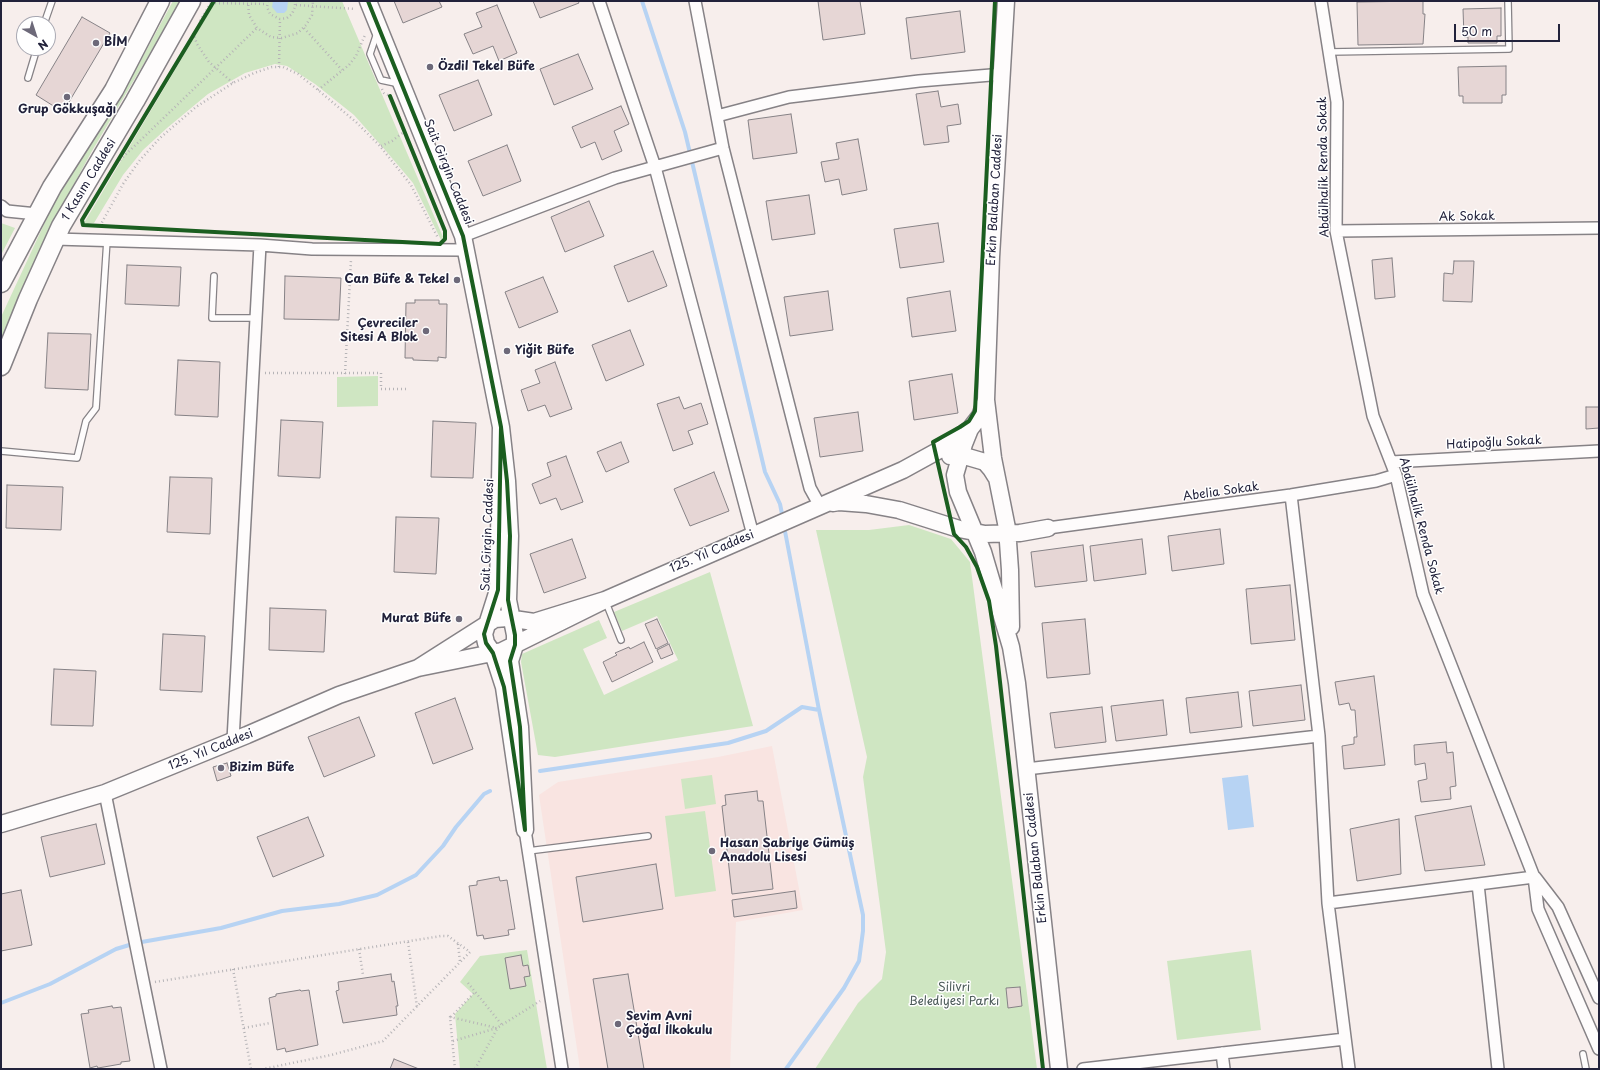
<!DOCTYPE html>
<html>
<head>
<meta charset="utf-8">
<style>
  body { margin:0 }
  #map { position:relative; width:1600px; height:1070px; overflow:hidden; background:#f7eeec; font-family:"Playpen Sans",sans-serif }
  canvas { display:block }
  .frame { position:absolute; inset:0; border:2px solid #22223b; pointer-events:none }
  .north { position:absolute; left:16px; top:16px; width:40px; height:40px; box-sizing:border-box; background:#fff; border:1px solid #a7a7b1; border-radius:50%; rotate:141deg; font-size:11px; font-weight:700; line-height:16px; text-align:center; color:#22223b }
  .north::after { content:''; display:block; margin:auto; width:14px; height:18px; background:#6d6979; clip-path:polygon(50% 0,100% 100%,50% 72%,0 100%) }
  .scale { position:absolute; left:1454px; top:24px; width:106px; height:18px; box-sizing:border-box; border:2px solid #22223b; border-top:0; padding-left:5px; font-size:12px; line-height:14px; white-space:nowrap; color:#22223b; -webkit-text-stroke:3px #fff; paint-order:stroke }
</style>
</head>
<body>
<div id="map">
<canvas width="1600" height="1070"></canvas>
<div class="frame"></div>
<div class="north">N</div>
<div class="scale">50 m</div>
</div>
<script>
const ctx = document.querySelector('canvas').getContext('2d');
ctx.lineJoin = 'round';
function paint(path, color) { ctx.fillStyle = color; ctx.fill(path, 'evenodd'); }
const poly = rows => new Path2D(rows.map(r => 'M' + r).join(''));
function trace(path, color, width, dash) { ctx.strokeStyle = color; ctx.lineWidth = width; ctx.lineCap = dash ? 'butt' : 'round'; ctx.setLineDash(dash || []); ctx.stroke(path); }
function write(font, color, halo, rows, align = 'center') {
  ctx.font = font + ' "Playpen Sans",sans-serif'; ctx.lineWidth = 3; ctx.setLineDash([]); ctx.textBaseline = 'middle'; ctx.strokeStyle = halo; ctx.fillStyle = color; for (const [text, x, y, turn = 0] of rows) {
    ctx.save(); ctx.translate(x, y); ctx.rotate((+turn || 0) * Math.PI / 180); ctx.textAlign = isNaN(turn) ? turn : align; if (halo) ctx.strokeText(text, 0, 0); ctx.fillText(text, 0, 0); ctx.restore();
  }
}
const built = poly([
  [772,746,803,910,736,922,730,1069,580,1069,539,795,558,782,718,757]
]);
const green = poly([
  [173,1,181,1,92,151,61,208,1,343,1,317,53,205,128,84],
  [216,1,342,1,443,237,441,240,413,183,386,151,354,115,315,84,287,66,275,64,245,73,208,94,167,128,143,150,123,175,94,223,84,223],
  [1,223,15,228,1,255],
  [378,376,378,406,337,407,337,377],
  [909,525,951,539,970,562,1037,1069,815,1069,858,1003,882,979,886,952,863,777,867,757,816,530,869,530],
  [710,572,753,726,555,757,538,755,521,662,522,654,599,620,607,638,583,649,604,695,678,660,657,616,622,631,614,612],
  [712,775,716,804,685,809,681,779],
  [705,811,716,891,675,897,665,816],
  [527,950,547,1069,460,1069,455,1014,473,994,460,982,480,956],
  [1251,950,1261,1030,1177,1040,1167,961]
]);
const water = poly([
  [273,1,288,1,287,10,284,13,277,13,272,7],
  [1248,775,1254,827,1228,830,1222,778]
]);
const stream = poly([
  [642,1,685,132,765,472,780,504,783,519],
  [784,526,819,710,863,915,863,931,859,961,844,988,786,1069],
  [540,771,728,743,766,731,802,707,819,710],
  [1,1003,50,984,116,949,136,943,221,928,282,911,339,904,377,895,416,875,443,846,456,827,484,794,490,791]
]);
const building = poly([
  [394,1,439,1,442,7,403,23,394,1],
  [533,1,578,1,579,3,540,18,533,1],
  [818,1,860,1,865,34,823,40,818,1],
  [1423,1,1423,14,1425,14,1423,44,1358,45,1357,2,1423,1],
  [497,5,517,53,499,61,493,46,473,54,464,34,482,27,476,13,497,5],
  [1501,8,1501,36,1497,36,1497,43,1468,43,1468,37,1464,37,1463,9,1501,8],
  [960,11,965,52,911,59,906,18,960,11],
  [82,17,110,33,63,112,36,95,82,17],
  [578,54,593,89,554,105,540,69,578,54],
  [1506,66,1506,95,1502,95,1502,103,1463,103,1463,96,1459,96,1458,67,1506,66],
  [478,80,492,115,454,131,439,95,478,80],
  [938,91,941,107,958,104,961,124,947,126,949,142,924,145,916,94,938,91],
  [621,106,629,124,614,131,622,151,602,160,595,142,581,148,572,127,621,106],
  [791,114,797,153,753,159,748,120,791,114],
  [858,139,867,190,842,195,839,179,825,182,821,162,839,159,836,143,858,139],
  [507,145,521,181,483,196,468,161,507,145],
  [809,195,815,234,772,240,766,201,809,195],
  [589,201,604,236,565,252,551,217,589,201],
  [938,223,944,262,900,268,894,229,938,223],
  [653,251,667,286,628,302,614,266,653,251],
  [1392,258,1395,297,1375,299,1372,260,1392,258],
  [1454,261,1474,261,1472,302,1443,301,1444,273,1453,274,1454,261],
  [127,265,181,267,179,306,125,304,127,265],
  [285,276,341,278,339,320,284,319,285,276],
  [543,277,558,312,519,328,505,292,543,277],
  [828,291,833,330,790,336,784,297,828,291],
  [950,291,956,331,912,337,907,298,950,291],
  [415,300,439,300,439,304,447,304,446,358,438,357,438,361,413,360,413,358,405,358,406,303,415,303,415,300],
  [630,330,644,365,606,381,592,345,630,330],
  [48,333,91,334,88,390,45,388,48,333],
  [178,360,220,362,218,417,175,415,178,360],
  [555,362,572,409,550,417,545,405,528,411,521,390,540,383,535,370,555,362],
  [952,374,958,413,914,420,909,381,952,374],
  [679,397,684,409,701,403,708,424,688,431,693,444,673,451,657,404,679,397],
  [1586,407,1599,407,1599,428,1586,429,1586,407],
  [858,412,863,451,820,457,814,418,858,412],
  [281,420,323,422,320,478,278,476,281,420],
  [433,421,476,423,473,478,431,477,433,421],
  [621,442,629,462,606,472,597,452,621,442],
  [566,456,583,502,561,510,556,498,540,504,532,484,551,476,547,463,566,456],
  [714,472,729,511,690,526,674,489,714,472],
  [170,477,212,478,210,534,167,532,170,477],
  [7,485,63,487,61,530,6,528,7,485],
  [396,517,439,518,436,574,394,572,396,517],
  [1220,529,1224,564,1172,571,1168,536,1220,529],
  [572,539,586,578,544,593,530,554,572,539],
  [1142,539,1146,574,1094,581,1090,546,1142,539],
  [1083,545,1087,581,1035,587,1031,552,1083,545],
  [1290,585,1295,640,1251,644,1246,589,1290,585],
  [270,608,326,610,324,652,269,650,270,608],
  [657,619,668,643,656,649,645,624,657,619],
  [1085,619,1090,674,1047,678,1042,623,1085,619],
  [163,634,205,636,202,692,160,690,163,634],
  [644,642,653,662,612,682,603,662,617,655,615,653,629,647,630,649,644,642],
  [669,644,673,654,661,659,657,650,669,644],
  [54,669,96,671,93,726,51,725,54,669],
  [1374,676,1385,765,1344,769,1342,746,1354,744,1354,737,1357,737,1355,710,1351,710,1349,703,1339,705,1335,682,1374,676],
  [1301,685,1305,720,1253,726,1249,691,1301,685],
  [1238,692,1242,727,1190,733,1186,698,1238,692],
  [455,698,473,749,433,764,415,713,455,698],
  [1163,700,1167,735,1116,741,1111,706,1163,700],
  [1102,707,1106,742,1055,748,1050,713,1102,707],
  [359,717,375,756,324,777,308,737,359,717],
  [1446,742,1447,753,1453,752,1456,786,1450,787,1451,799,1421,802,1418,781,1427,779,1425,763,1415,765,1414,745,1446,742],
  [227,763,231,776,217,781,213,767,227,763],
  [757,791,758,801,763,801,773,889,732,894,722,806,726,805,725,795,757,791],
  [1471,806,1485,865,1425,871,1415,816,1471,806],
  [308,817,324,856,273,877,257,837,308,817],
  [1399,819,1401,874,1357,881,1350,829,1399,819],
  [96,824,105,864,50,877,41,837,96,824],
  [656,864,663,909,583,922,576,877,656,864],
  [499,877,500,881,507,880,515,929,508,930,509,935,484,939,483,935,477,936,469,886,477,885,477,881,499,877],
  [21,890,32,945,1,951,1,894,21,890],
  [795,891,797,908,734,917,732,900,795,891],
  [521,955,523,966,528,965,530,976,524,977,526,986,510,989,505,958,521,955],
  [391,974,392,982,394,981,398,1006,396,1006,397,1015,343,1023,336,991,339,990,338,982,391,974],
  [628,974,644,1069,608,1069,593,979,628,974],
  [1020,987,1022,1006,1008,1008,1006,988,1020,987],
  [300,990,301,991,309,990,318,1045,286,1052,285,1048,277,1050,269,998,276,996,276,994,300,990],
  [112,1006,113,1008,121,1007,130,1061,121,1062,121,1064,98,1068,97,1066,90,1068,81,1014,89,1013,88,1010,112,1006],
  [394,1059,419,1069,390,1069,394,1059]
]);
const path = poly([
  [248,1,249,15,257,28,271,37,282,38,298,33,306,25,312,15,313,1],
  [268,1,267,7,270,14,280,19,287,18,292,14,295,7,295,1],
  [211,3,267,4],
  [296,5,355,9],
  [200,21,212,1],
  [304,28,342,70],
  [193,33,197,44,209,62,233,83],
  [279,67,280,19],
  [382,89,384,93,390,96],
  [318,90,349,65,356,56,365,35],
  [381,146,392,141,405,131],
  [120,160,257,28],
  [100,226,123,184,140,160,160,138,196,107,233,83,254,73,272,67,283,67,298,74,318,90,356,122,380,146,411,185,438,238],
  [265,373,381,373,381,389,406,389],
  [345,374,351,260],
  [408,942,417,1007],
  [458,944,460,962],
  [359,949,363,975],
  [233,969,251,1069],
  [155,982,441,936,448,936,470,952,383,1041,331,1055,263,1069],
  [468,983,502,1025],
  [451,1017,475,992],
  [244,1028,270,1023],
  [453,1041,497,1028,540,1001],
  [455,1069,450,1017,497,1028],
  [475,1069,497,1029]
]);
const lane = poly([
  [44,24,52,1],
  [377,33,370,54,381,80,400,84],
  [1329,52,1509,49,1508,1],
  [28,78,37,48],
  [214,276,212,318,256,318],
  [1,451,77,458,86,421,96,408,107,240],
  [605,600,621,640],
  [528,851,648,836],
  [1583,1054,1586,1069]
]);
const street = poly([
  [599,1,655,167,753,535],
  [695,1,723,148,810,488,820,506],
  [1321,1,1337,102,1336,231,1373,416,1396,475,1423,594,1534,877,1538,909,1599,1049],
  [717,116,789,97,919,81,1003,74],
  [1,206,7,211,37,214],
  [1336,231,1599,228],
  [463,236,615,178,723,148],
  [55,239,260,245,312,249,464,250],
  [1391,462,1599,451],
  [1291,495,1319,736,1328,903,1349,1069],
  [1048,528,1291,495,1376,481,1396,475],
  [233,740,260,245],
  [1026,769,1319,736],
  [105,793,161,1069],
  [525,830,562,1069],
  [1535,877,1558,907,1599,998],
  [1478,884,1498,1069],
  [1328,903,1534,877],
  [1222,1053,1224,1069],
  [1083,1069,1345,1039]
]);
const secondary = poly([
  [368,1,463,236,501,427,507,481,510,536,508,600,515,635,515,645,510,661,520,727,525,830,504,687,493,653,486,643,484,634,498,590,501,427],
  [1006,1,991,257,986,400,993,458,1007,528,1010,570,1011,627],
  [986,400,980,416,970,429,964,444,955,475,958,492,983,552,1011,647,1017,683,1059,1069],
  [950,456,961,455,985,462,991,469,996,477],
  [833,503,839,502,866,504,899,510,959,529,985,534,1020,533,1048,528],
  [605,600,903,470,943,448,970,429],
  [1,824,105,793,247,735,339,695,418,668,502,651,605,600,534,622,507,618,495,619,418,668]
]);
const primary = poly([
  [1,283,52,187,114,90,160,1],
  [1,366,28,299,61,226,135,101,191,1]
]);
const cycleway = poly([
  [214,1,82,220,83,225,440,244,445,239,445,231,390,96],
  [368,1,463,236,501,427,507,481,510,536,508,600,515,635,515,645,510,661,520,727,525,830,504,687,493,653,486,643,484,634,498,590,501,427],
  [995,1,975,411,969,421,960,427,933,442,954,534,966,547,977,567,989,601,996,646,1043,1069]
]);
const markers = [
  [96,43,4,"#6d6979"],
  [430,67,4,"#6d6979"],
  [67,97,4,"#6d6979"],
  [457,280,4,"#6d6979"],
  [426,331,4,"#6d6979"],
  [507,351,4,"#6d6979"],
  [459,619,4,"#6d6979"],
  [221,768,4,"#6d6979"],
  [712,851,4,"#6d6979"],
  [618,1024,4,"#6d6979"]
];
const poiNames = [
  ["BİM",104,43],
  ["Özdil Tekel Büfe",438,67],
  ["Grup Gökkuşağı",67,110,"center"],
  ["Can Büfe & Tekel",449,280,"right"],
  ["Çevreciler",418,324,"right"],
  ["Sitesi A Blok",418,338,"right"],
  ["Yiğit Büfe",515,351],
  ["Murat Büfe",451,619,"right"],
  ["Bizim Büfe",229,768],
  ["Hasan Sabriye Gümüş",720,844],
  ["Anadolu Lisesi",720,858],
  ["Sevim Avni",626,1017],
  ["Çoğal İlkokulu",626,1031]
];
const streetNames = [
  ["Abdülhalik Renda Sokak",1324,167,-91],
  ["Sait Girgin Caddesi",448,172,68],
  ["1 Kasım Caddesi",89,180,-59],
  ["Erkin Balaban Caddesi",995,200,-87],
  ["Ak Sokak",1467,217,-1],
  ["Hatipoğlu Sokak",1494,443,-3],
  ["Abelia Sokak",1221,492,-8],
  ["Abdülhalik Renda Sokak",1421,526,75],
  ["Sait Girgin Caddesi",488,535,-88],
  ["125. Yıl Caddesi",712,552,-23],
  ["125. Yıl Caddesi",211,750,-22],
  ["Erkin Balaban Caddesi",1036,858,-96]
];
const parkNames = [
  ["Silivri",954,988],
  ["Belediyesi Parkı",954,1002]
];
paint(built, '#f9e4e1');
paint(green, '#cfe6c2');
paint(water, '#b7d3f3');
trace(stream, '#b7d3f3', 4);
paint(building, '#e6d6d5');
trace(building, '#868286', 1);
trace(lane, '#868286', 8);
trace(street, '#868286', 14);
trace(secondary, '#868286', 19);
trace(primary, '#868286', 21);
trace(path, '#b6b4b7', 2.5, [1, 3]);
trace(lane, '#fefcfc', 5.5);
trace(street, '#fefcfc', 11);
trace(secondary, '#fefcfc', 16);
trace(primary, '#fefcfc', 18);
trace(cycleway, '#1b5e20', 4);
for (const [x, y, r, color] of markers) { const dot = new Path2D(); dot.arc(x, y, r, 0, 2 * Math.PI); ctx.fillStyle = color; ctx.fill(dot); trace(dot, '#fff', 1.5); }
write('bold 12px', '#22223b', '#fff', poiNames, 'left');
write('12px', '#22223b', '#fff', streetNames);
write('12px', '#4c5b59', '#fff', parkNames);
</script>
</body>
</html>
